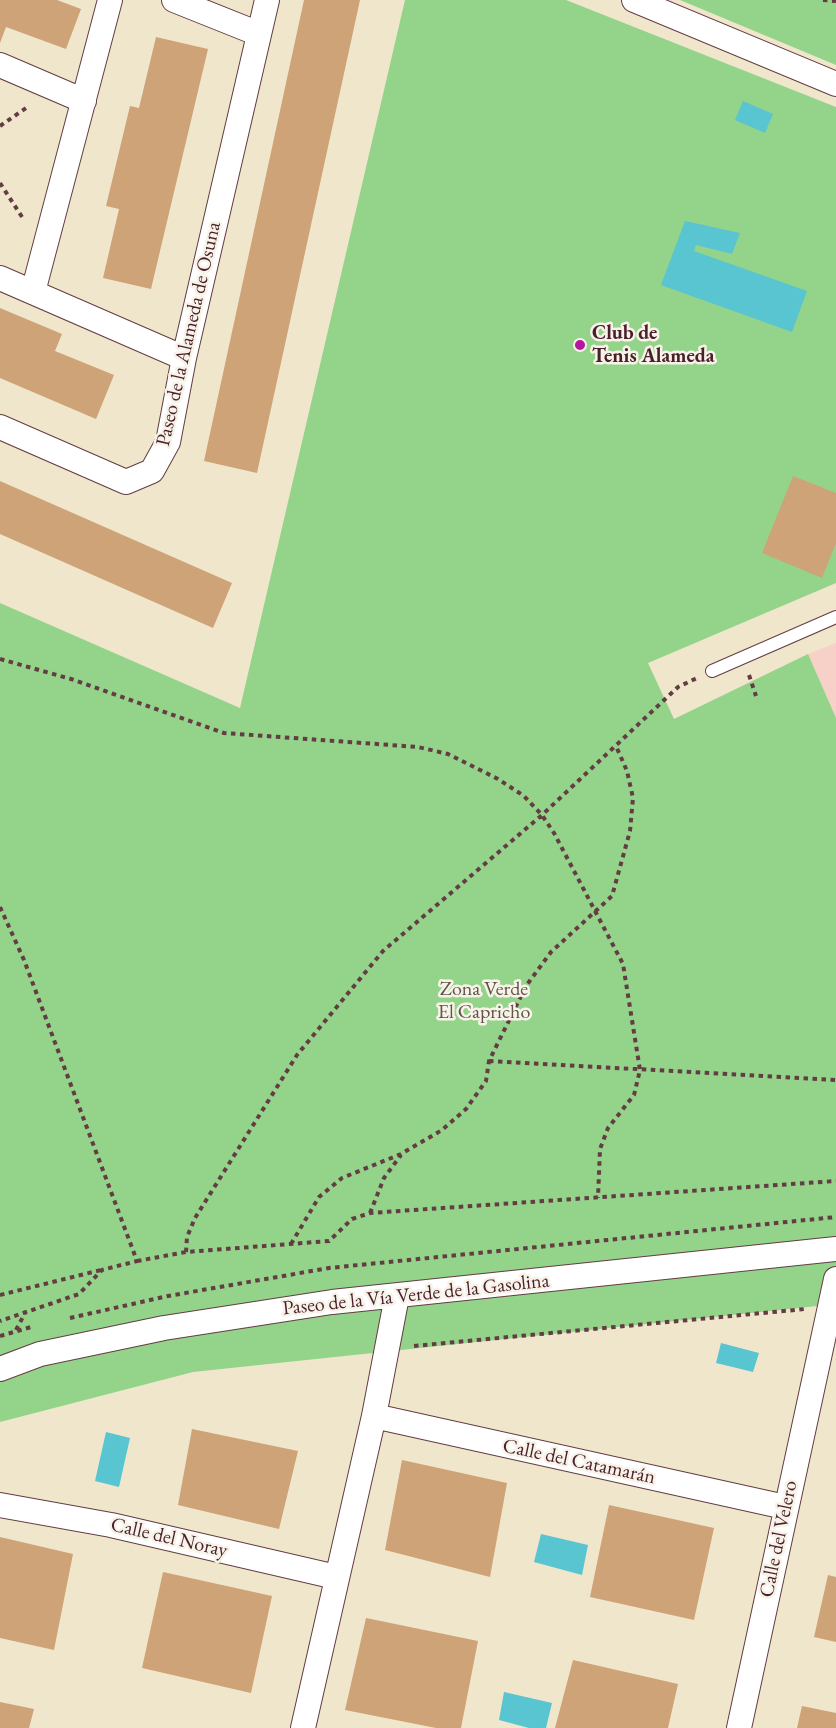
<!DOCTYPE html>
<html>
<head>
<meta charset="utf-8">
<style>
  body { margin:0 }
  canvas { display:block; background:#f0e6cb }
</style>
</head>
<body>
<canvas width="836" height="1728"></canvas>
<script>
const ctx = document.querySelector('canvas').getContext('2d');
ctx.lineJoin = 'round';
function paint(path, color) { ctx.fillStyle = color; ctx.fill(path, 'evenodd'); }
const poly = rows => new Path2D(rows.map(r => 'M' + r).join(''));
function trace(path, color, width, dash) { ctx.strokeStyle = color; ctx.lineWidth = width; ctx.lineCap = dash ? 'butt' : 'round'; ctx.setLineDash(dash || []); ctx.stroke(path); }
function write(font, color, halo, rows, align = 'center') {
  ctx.font = font + ' "EB Garamond",serif'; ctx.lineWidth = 5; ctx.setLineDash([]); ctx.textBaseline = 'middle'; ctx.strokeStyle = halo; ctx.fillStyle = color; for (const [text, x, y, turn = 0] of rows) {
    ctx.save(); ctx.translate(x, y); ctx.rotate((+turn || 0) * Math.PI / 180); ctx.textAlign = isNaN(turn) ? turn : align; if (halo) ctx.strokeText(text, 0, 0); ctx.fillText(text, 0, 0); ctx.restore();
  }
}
const built = poly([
  [836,643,836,718,808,654]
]);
const green = poly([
  [405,0,566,0,836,107,836,583,648,663,674,719,808,654,836,718,836,1304,193,1372,0,1422,0,603,240,708],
  [680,0,836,0,836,65]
]);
const water = poly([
  [743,101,773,114,765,133,735,120],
  [685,221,740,233,732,254,696,245,694,251,807,291,792,332,661,285],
  [721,1343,759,1353,753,1372,716,1363],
  [106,1432,130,1438,119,1487,95,1481],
  [541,1534,588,1545,582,1575,534,1562],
  [504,1692,552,1703,546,1728,529,1728,499,1720]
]);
const building = poly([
  [0,0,57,0,81,9,66,49,6,27,0,43],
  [304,0,360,0,257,473,204,461],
  [156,37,208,49,151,289,103,278,119,209,106,206,130,106,139,108],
  [0,308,62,334,55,351,114,375,96,419,0,378],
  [793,476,836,493,836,543,822,578,762,553],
  [0,481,232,583,213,628,0,534],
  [192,1429,298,1451,279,1529,178,1505],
  [402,1460,507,1483,490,1577,385,1550],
  [609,1505,714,1528,694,1620,590,1597],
  [0,1537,73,1554,54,1650,0,1638],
  [163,1572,272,1596,251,1693,142,1668],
  [828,1575,836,1577,836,1642,814,1637],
  [366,1618,478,1641,461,1728,436,1728,345,1710],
  [573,1660,678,1684,668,1728,555,1728],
  [0,1702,34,1709,29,1728,0,1728],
  [802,1706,836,1713,836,1728,797,1728]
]);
const path = poly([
  [823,0,836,1],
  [0,126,29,106],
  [0,183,24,220],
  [0,659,71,679,224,733,418,747,448,754,498,779,524,796,542,815,554,833,623,964,640,1070,634,1095,608,1128,600,1149,598,1198],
  [749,675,756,696],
  [0,907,24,960,137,1261,102,1270,79,1294,0,1321],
  [489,1061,836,1080],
  [370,1213,384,1178,401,1155],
  [291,1244,319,1197,342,1178,401,1154,442,1130,466,1109,486,1081,489,1061,526,986,551,952,612,896,630,831,633,798,627,771,616,746],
  [186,1252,187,1237,195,1218,297,1055,383,951,542,815,678,687,697,678],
  [137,1261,186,1252,329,1241,352,1219,370,1213,836,1181],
  [0,1295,101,1270],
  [70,1318,168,1296,329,1268,836,1217],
  [16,1330,25,1313],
  [0,1336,31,1327],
  [414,1346,805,1309]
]);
const lane = poly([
  [712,671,836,617]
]);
const street = poly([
  [174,0,259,34],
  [634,0,836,84],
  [0,65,84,101],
  [0,278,184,358],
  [33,292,110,0],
  [0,427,126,482,152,471,168,442,184,358,267,0],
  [0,1369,40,1354,164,1328,332,1302,836,1249],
  [374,1416,785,1507],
  [0,1505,111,1525,336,1577],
  [303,1728,374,1416,397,1296],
  [739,1728,836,1279]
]);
const markers = [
  [580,345,6,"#b5179e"]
];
const streetNames = [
  ["Paseo de la Alameda de Osuna",189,334,-77],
  ["Paseo de la Vía Verde de la Gasolina",416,1295,-6],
  ["Calle del Catamarán",579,1462,12],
  ["Calle del Noray",169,1538,13],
  ["Calle del Velero",779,1539,-78]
];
const poiNames = [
  ["Club de",592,334],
  ["Tenis Alameda",592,357]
];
const parkNames = [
  ["Zona Verde",484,990],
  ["El Capricho",484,1013]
];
paint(built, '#f7d1c7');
paint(green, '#94d38a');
paint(water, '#58c5d1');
paint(building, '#cea377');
trace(lane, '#633d43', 14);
trace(street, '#633d43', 26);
trace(path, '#633d43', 4, [4.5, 4.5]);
trace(lane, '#fff', 12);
trace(street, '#fff', 24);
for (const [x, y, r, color] of markers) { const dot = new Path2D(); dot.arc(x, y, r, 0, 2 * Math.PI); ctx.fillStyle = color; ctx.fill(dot); trace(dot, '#f7f3e8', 2); }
write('20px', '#4a1f2b', '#f7f3e8', streetNames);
write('bold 20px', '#4a1f2b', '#f7f3e8', poiNames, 'left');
write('20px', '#605548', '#f7f3e8', parkNames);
</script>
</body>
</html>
